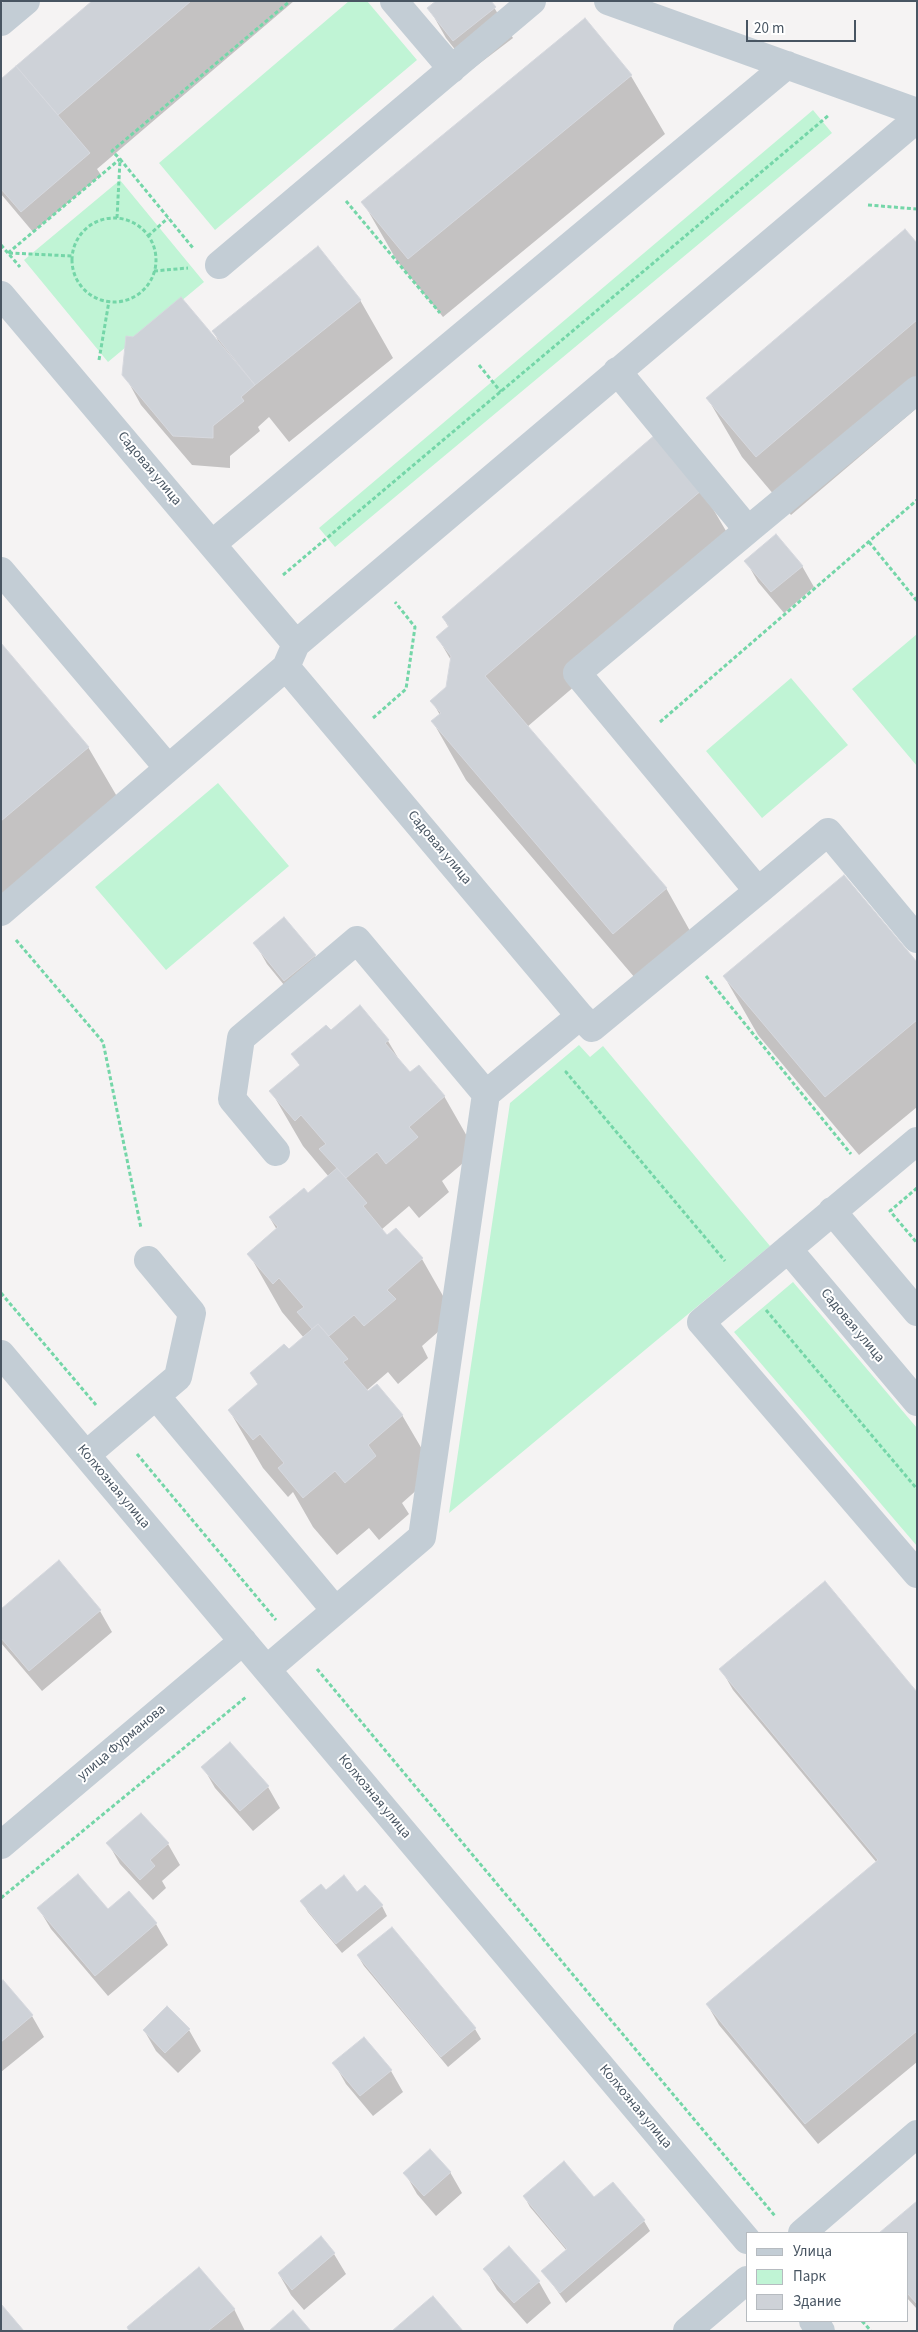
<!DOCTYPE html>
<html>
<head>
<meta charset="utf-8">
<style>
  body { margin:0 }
  #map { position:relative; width:918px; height:2332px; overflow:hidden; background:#f5f3f3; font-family:"Source Sans 3",sans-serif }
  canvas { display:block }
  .frame { position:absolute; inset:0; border:2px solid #485562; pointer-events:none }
  .legend { position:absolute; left:746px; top:2232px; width:162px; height:90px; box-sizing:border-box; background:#fff; border:1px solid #b6bbc0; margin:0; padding:6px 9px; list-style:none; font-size:15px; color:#485562 }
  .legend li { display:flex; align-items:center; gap:10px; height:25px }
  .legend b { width:25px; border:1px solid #b6bbc0 }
  .scale { position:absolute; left:746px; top:20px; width:110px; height:22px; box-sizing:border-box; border:2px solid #485562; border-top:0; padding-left:6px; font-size:15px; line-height:18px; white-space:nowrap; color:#485562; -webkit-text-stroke:4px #fff; paint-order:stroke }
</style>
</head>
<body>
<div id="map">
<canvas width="918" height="2332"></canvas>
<div class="frame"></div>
<ul class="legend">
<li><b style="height:6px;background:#c3cdd5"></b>Улица</li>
<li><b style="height:14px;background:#c0f4d5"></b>Парк</li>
<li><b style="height:14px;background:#ced2d8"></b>Здание</li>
</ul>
<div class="scale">20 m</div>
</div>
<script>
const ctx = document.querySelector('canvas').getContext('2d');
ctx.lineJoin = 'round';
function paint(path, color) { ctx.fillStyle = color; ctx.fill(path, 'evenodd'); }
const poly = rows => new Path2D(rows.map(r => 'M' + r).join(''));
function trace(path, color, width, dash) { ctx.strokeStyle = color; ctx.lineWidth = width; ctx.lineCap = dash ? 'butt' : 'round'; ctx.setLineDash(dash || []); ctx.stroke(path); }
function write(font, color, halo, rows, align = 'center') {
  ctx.font = font + ' "Source Sans 3",sans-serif'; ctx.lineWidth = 4; ctx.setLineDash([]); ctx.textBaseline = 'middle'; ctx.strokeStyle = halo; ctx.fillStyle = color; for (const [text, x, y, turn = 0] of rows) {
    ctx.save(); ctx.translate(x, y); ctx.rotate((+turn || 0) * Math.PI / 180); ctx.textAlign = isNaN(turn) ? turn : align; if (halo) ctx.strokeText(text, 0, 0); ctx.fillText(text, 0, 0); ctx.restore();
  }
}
const green = poly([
  [349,1,367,1,417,60,215,230,159,163],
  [813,110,832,133,335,547,319,528],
  [120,180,204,282,108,362,24,260],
  [917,634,917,766,852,689],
  [791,678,848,745,762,818,706,751],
  [218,783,289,866,166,970,95,887],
  [579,1045,590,1057,603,1046,770,1246,449,1513,510,1103],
  [793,1282,917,1428,917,1546,734,1332]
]);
const shadow = poly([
  [94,1,294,1,97,169,101,175,33,232,1,194,1,80],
  [490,1,513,38,471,70,446,38,429,8],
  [631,76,665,134,443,317,397,261,363,202],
  [917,245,917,408,791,515,742,457,708,399],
  [360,300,393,358,289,442,269,417,258,427,260,431,230,456,230,468,192,465,141,405,124,374,220,346,214,331],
  [702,490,736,548,527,727,666,888,699,947,647,992,466,780,433,722,440,715,432,701,448,687,452,662,438,638,449,628,443,617],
  [746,561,802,566,814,587,784,613,758,582],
  [1,645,88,747,122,805,1,907],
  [284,919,315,956,327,977,297,1001,267,964,255,943],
  [917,964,917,1107,859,1155,758,1035,724,976],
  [360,1007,388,1041,404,1068,444,1096,476,1152,442,1181,449,1192,419,1218,409,1206,381,1230,387,1237,396,1229,422,1259,455,1317,422,1346,428,1358,398,1384,388,1372,366,1391,402,1415,436,1473,402,1503,409,1514,379,1540,369,1528,337,1555,313,1527,293,1492,288,1497,263,1468,229,1410,258,1385,251,1373,289,1351,304,1338,282,1312,249,1254,277,1230,270,1218,308,1195,329,1177,303,1146,271,1091,300,1066,293,1054,330,1032],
  [59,1562,100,1611,112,1632,42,1691,1,1643,1,1610],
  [721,1669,917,1694,917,2062,818,2144,719,2025,707,2004,877,1863,733,1690],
  [203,1767,268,1787,280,1808,253,1831,215,1788],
  [108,1843,168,1844,180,1865,162,1881,166,1888,153,1900,120,1864],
  [326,1892,357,1894,382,1906,387,1916,342,1953,308,1912,302,1902],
  [39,1909,108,1911,156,1924,168,1945,108,1996,51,1929],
  [392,1928,475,2029,481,2039,448,2067,364,1966,358,1956],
  [1,1983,32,2016,44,2037,1,2072],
  [144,2030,189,2030,201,2051,178,2073,156,2051],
  [334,2063,391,2071,403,2092,373,2116,346,2084],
  [450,2172,462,2193,436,2216,417,2194,405,2173],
  [613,2183,644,2221,650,2231,566,2303,543,2271,567,2251,530,2207,524,2196,594,2199],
  [917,2203,917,2309,907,2298,907,2233,881,2233],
  [334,2254,346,2274,304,2310,291,2295,279,2274],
  [485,2269,539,2282,551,2303,527,2324,497,2290],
  [234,2309,245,2331,130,2331]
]);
const building = poly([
  [92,1,191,1,58,115,16,66,92,1],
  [436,1,491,1,496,7,453,41,427,8,436,1],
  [585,18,632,75,408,259,361,202,585,18],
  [16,66,90,153,21,212,1,189,1,79,16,66],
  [905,229,917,243,917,320,756,457,706,398,905,229],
  [318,246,361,300,255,385,212,331,318,246],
  [181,297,255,385,241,397,244,401,213,426,213,438,173,436,122,375,126,336,133,337,181,297],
  [656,434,703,489,485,676,667,888,613,934,431,721,441,713,430,701,446,687,451,656,436,637,449,626,442,617,656,434],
  [776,534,803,566,771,592,744,561,776,534],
  [1,643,89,747,1,821,1,643],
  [844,875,917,962,917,1020,825,1097,723,976,844,875],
  [284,917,316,955,284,981,253,943,284,917],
  [360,1005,389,1040,385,1043,410,1072,419,1065,445,1096,409,1127,418,1137,386,1164,377,1152,346,1178,319,1149,326,1144,314,1130,301,1115,295,1121,269,1091,300,1065,291,1054,326,1025,331,1030,360,1005],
  [337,1168,367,1203,363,1206,387,1235,396,1228,423,1258,387,1290,396,1299,364,1326,354,1315,329,1336,318,1324,312,1329,297,1312,304,1307,279,1278,273,1284,247,1254,278,1227,269,1217,304,1188,308,1193,337,1168],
  [318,1324,348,1359,343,1362,368,1391,377,1384,403,1415,368,1445,376,1456,345,1483,335,1471,303,1498,278,1468,284,1463,260,1434,253,1440,228,1410,258,1384,250,1373,284,1344,289,1349,318,1324],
  [59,1560,101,1610,29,1671,1,1638,1,1609,59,1560],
  [825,1581,917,1692,917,2031,805,2124,706,2004,878,1860,719,1669,825,1581],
  [230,1742,269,1786,240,1811,201,1767,230,1742],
  [141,1813,169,1843,150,1860,155,1866,140,1880,106,1843,141,1813],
  [78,1874,108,1909,129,1891,157,1923,95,1976,37,1908,78,1874],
  [344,1875,357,1892,365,1885,383,1905,336,1944,300,1901,321,1884,326,1890,344,1875],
  [392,1927,476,2028,441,2057,357,1955,392,1927],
  [3,1980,33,2015,1,2042,1,1981,3,1980],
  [167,2006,190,2029,165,2053,143,2030,167,2006],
  [364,2037,392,2070,360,2096,332,2063,364,2037],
  [430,2149,451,2172,424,2196,403,2173,430,2149],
  [564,2161,594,2197,613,2182,645,2220,560,2293,541,2271,567,2249,523,2196,564,2161],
  [917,2201,917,2304,907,2293,907,2233,879,2233,917,2201],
  [321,2236,335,2253,292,2290,278,2273,321,2236],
  [509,2246,540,2281,514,2303,483,2269,509,2246],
  [199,2267,235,2309,208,2331,129,2331,127,2327,199,2267],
  [433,2296,463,2331,392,2331,429,2299,433,2296],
  [1,2304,24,2331,1,2331,1,2304],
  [293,2310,311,2331,269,2331,293,2310]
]);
const path = poly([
  [120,159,193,248],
  [346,201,440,313],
  [868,205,917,209],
  [117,218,120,160],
  '72 260a42 42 0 1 1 84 0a42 42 0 1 1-84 0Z',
  [148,236,168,218],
  [1,245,20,267],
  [8,253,120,159,112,151,290,1],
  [9,253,72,256],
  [154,271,188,268],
  [99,360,109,301],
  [479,365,501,392],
  [869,542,917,601],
  [283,575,829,115],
  [373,718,406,689,415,627,395,602],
  [660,722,917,500],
  [16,940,103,1042,141,1228],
  [706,976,851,1154],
  [567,1071,566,1072,725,1261],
  [917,1188,890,1211,917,1243],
  [1,1293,96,1405],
  [766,1310,917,1489],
  [137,1454,276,1620],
  [317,1669,775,2216],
  [1,1898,246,1697],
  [862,2321,871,2331]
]);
const minor = poly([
  [394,1,452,69],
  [608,1,917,112],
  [1,22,26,1],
  [219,265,532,1],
  [1,295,296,644],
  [748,530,917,390],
  [212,544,787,65],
  [1,571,168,768],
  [286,667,580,1016,592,1028,758,891,577,673,748,530,617,371],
  [758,891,828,832,917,939],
  [1,912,286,667,296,644,917,119],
  [917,1141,701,1322,917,1574],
  [276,1152,232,1099,241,1038,357,940,486,1094],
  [832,1211,917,1312],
  [788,1249,917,1402],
  [1,1354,747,2240],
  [156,1396,335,1610],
  [86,1455,178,1377,192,1313,148,1260],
  [267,1669,422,1537,486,1094,580,1016],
  [1,1845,243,1641],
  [802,2233,917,2134],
  [813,2321,821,2331],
  [687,2331,747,2280]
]);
const streetNames = [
  ["Садовая улица",149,469,50],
  ["Садовая улица",439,848,50],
  ["Садовая улица",852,1326,50],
  ["Колхозная улица",113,1487,50],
  ["улица Фурманова",122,1743,-40],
  ["Колхозная улица",374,1797,50],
  ["Колхозная улица",635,2107,50]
];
paint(green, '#c0f4d5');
paint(shadow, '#0003');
paint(building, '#ced2d8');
trace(building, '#d6d8de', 1);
trace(path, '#74d6a8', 3, [4, 2.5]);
trace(minor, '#c3cdd5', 28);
write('14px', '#485562', '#fff', streetNames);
</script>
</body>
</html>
